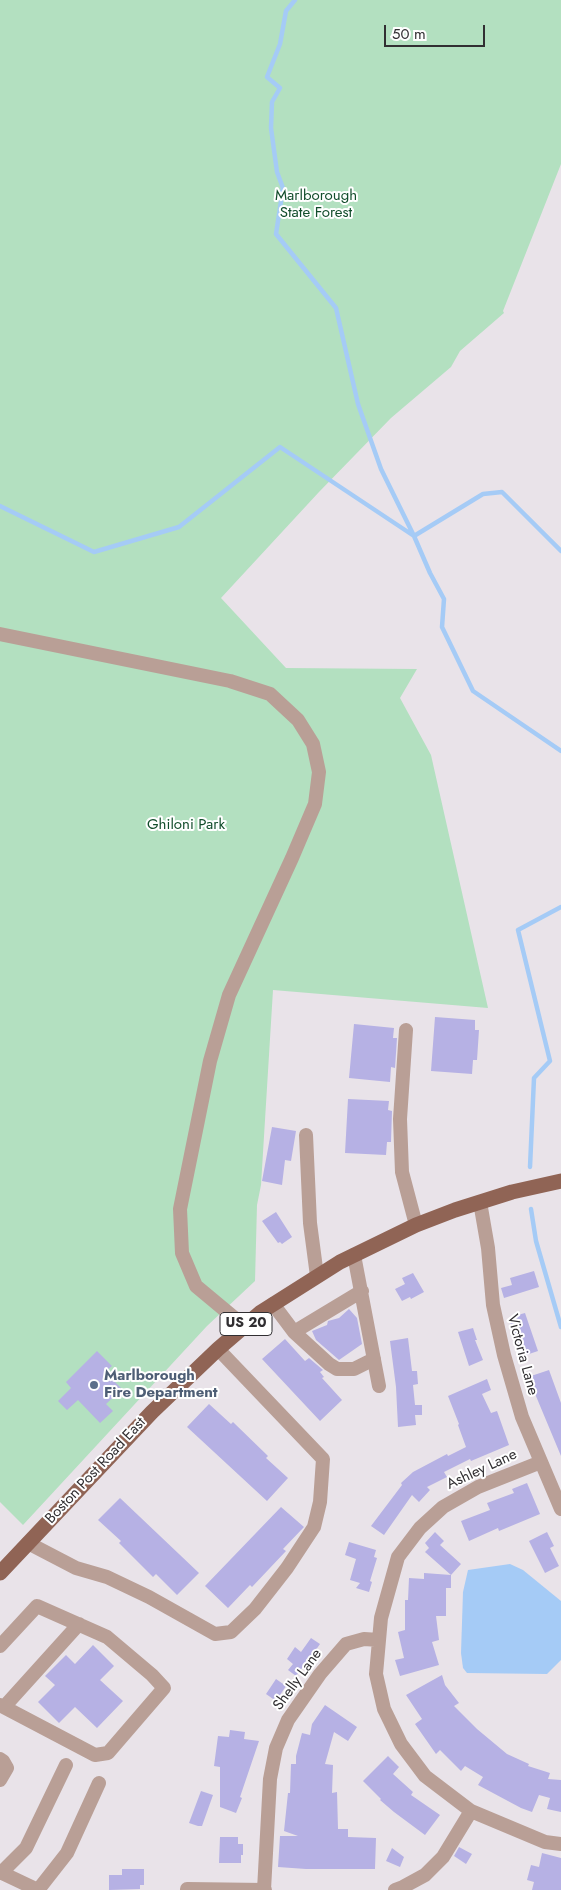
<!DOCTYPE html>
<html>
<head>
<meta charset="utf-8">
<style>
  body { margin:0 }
  #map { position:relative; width:561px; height:1890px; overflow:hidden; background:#e9e3e9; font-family:Jost,sans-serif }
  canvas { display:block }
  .scale { position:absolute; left:384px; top:25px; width:101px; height:22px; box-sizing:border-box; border:2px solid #312f32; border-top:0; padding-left:6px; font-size:15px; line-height:18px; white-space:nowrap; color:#312f32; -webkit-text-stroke:4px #fff; paint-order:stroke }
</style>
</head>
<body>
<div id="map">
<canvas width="561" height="1890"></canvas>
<div class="scale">50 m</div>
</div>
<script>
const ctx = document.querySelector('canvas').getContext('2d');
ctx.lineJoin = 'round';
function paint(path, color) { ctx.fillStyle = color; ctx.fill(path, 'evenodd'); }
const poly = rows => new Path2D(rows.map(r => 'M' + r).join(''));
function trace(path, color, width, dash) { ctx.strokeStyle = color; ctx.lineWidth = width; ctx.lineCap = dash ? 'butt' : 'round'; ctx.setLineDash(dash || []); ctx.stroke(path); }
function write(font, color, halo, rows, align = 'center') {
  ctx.font = font + ' Jost,sans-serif'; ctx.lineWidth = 4; ctx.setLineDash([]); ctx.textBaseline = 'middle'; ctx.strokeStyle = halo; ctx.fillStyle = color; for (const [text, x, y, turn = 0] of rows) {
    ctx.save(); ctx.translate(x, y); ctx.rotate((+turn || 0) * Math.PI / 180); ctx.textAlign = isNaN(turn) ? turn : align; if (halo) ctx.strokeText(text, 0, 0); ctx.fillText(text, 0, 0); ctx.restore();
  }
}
const green = poly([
  [0,0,561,0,561,164,503,311,504,313,460,351,451,367,391,418,319,492,221,598,286,668,417,669,400,698,431,755,488,1008,273,990,261,1185,257,1205,255,1281,207,1326,23,1525,0,1502]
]);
const water = poly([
  [510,1564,523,1570,561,1601,561,1660,547,1674,467,1673,463,1668,461,1653,463,1592,468,1570]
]);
const stream = poly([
  [295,0,286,11,280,44,267,77,280,88,272,102,271,128,277,172,283,188,276,234,336,308,358,404,381,469,414,536,430,573,444,599,442,627,473,691,561,751],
  [0,506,94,552,179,527,280,447,414,536,483,494,502,492,561,551],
  [530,1167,534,1078,550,1061,518,930,561,907],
  [531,1209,536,1241,561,1327]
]);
const building = poly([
  [435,1017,475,1020,475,1030,479,1030,477,1060,473,1060,472,1074,431,1071],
  [354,1024,394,1028,393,1038,397,1038,395,1068,391,1067,390,1082,349,1078],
  [348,1099,389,1101,388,1110,392,1111,391,1142,387,1142,386,1155,345,1153],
  [272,1127,296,1131,291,1161,285,1160,282,1185,262,1181],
  [276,1212,292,1237,282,1244,280,1242,278,1243,262,1221],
  [534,1271,539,1287,504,1298,501,1288,512,1285,510,1278],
  [413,1273,424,1292,411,1299,410,1297,402,1301,395,1289,405,1284,402,1278],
  [349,1309,357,1318,362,1344,339,1360,316,1340,312,1331,327,1325,328,1321,339,1318],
  [525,1313,538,1351,523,1356,510,1322,510,1317],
  [473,1328,477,1340,475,1340,483,1360,469,1366,458,1332],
  [408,1338,412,1371,417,1371,418,1384,413,1385,415,1405,422,1405,422,1415,415,1415,416,1425,398,1427,396,1387,390,1341],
  [285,1339,305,1361,309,1358,323,1370,320,1372,324,1377,322,1378,342,1400,320,1421,262,1359],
  [97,1351,112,1366,105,1372,122,1389,106,1404,113,1411,100,1423,78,1400,67,1410,58,1401,71,1388,66,1382],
  [549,1370,561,1403,561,1456,528,1377],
  [487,1379,491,1390,482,1394,491,1413,497,1411,509,1445,471,1461,470,1459,444,1472,447,1477,427,1487,430,1490,419,1502,412,1495,384,1535,371,1526,402,1485,401,1483,413,1472,447,1454,448,1456,466,1447,458,1425,459,1424,448,1396],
  [209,1404,231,1424,233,1422,268,1456,266,1458,288,1478,267,1501,187,1427],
  [527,1483,540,1514,499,1531,498,1528,469,1541,461,1521,490,1510,487,1503,514,1493,512,1489],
  [120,1498,199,1573,177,1595,156,1574,153,1577,119,1543,121,1541,98,1520],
  [281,1507,304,1527,283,1549,286,1551,252,1587,250,1585,228,1608,205,1586],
  [435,1532,444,1541,440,1545,461,1564,451,1575,451,1588,446,1588,446,1616,436,1616,439,1640,432,1642,439,1665,400,1676,395,1660,404,1658,398,1632,405,1630,405,1600,408,1600,409,1578,424,1579,424,1573,451,1575,425,1552,429,1548,425,1543],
  [547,1532,554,1546,550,1548,559,1566,545,1573,529,1541],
  [349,1542,376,1550,374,1557,377,1558,370,1581,372,1582,369,1592,356,1588,360,1583,350,1580,356,1559,345,1555],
  [311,1638,320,1644,313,1654,315,1656,308,1666,305,1664,296,1676,288,1670,293,1664,287,1659,295,1647,301,1652],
  [93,1645,114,1666,100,1680,123,1701,97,1728,75,1707,59,1723,38,1702,55,1685,45,1676,66,1655,75,1664],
  [442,1675,445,1685,459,1703,454,1706,477,1729,507,1754,529,1764,528,1766,550,1773,548,1779,561,1780,561,1812,547,1809,550,1798,539,1795,532,1812,521,1808,478,1785,483,1777,465,1766,461,1771,440,1750,436,1754,415,1724,422,1719,406,1695],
  [276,1679,286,1686,276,1701,266,1694],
  [325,1705,357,1727,348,1741,334,1732,325,1764,333,1765,332,1793,337,1792,338,1829,348,1829,348,1837,376,1838,375,1869,306,1869,278,1867,280,1836,298,1836,284,1831,288,1793,290,1793,291,1764,296,1764,296,1756,302,1733,310,1735,312,1724],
  [230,1730,245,1732,244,1739,259,1741,240,1797,242,1798,236,1813,220,1807,220,1767,214,1766,218,1736,229,1737],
  [388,1756,399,1767,393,1774,413,1792,411,1795,440,1815,425,1835,394,1812,380,1800,381,1799,363,1781],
  [201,1791,213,1795,202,1826,198,1826,189,1823],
  [220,1837,238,1837,238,1844,243,1844,243,1855,241,1855,241,1863,219,1863],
  [459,1847,472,1854,466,1864,454,1856],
  [392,1848,404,1857,400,1867,386,1861],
  [542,1853,561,1858,561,1890,532,1890,534,1882,527,1880,531,1865,539,1867],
  [122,1869,144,1869,144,1885,140,1885,140,1889,109,1890,109,1875,122,1875]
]);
const minor = poly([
  [0,634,230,681,270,694,298,720,313,744,319,772,315,804,292,858,229,995,210,1061,180,1209,182,1253,196,1286,244,1326],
  [406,1030,400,1119,402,1172,416,1225],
  [306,1135,310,1223,317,1276],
  [480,1202,488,1248,493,1305,504,1355,522,1417,561,1509],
  [354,1255,379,1386],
  [273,1304,294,1332,329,1364,337,1369,354,1369,374,1359],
  [294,1332,362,1291],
  [541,1462,478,1487,443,1507,420,1528,398,1557,381,1618,376,1674,384,1709,401,1744,425,1776,471,1811,545,1842,561,1844],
  [28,1543,76,1568,107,1577,149,1597,215,1634,231,1632,255,1609,287,1568,314,1527,320,1502,323,1459,218,1349],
  [0,1646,37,1606,107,1637,152,1675,164,1688,108,1753,95,1755,0,1705],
  [4,1707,79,1624],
  [0,1759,3,1761,7,1768,0,1780],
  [0,1872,38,1890,67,1853,99,1783],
  [1,1873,26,1848,66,1765],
  [187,1889,265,1890],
  [264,1890,270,1779,276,1748,288,1720,320,1674,346,1644,364,1639,379,1640],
  [395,1890,403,1887,425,1875,443,1857,471,1811]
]);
const major = poly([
  [0,1573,152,1412,218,1349,261,1312,340,1262,416,1225,455,1210,512,1192,561,1181]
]);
const markers = [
  [94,1385,5,"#5c6f8a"]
];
const shields = [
  [246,1324,52]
];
const shieldNames = [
  ["US 20",246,1324]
];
const parkNames = [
  ["Marlborough",316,196],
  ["State Forest",316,213],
  ["Ghiloni Park",186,825]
];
const streetNames = [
  ["Victoria Lane",522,1355,75],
  ["Ashley Lane",482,1470,-25],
  ["Boston Post Road East",96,1471,-47],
  ["Shelly Lane",298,1680,-54]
];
const serviceNames = [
  ["Marlborough",104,1376],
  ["Fire Department",104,1393]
];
paint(green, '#b3e0c0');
paint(water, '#a5cbf6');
trace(stream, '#a5cbf6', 4.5);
paint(building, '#b6b1e4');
trace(minor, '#b99f96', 14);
trace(major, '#906455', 15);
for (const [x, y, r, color] of markers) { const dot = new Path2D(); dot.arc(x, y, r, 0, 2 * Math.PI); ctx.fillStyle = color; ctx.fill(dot); trace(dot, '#fff', 2); }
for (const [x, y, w] of shields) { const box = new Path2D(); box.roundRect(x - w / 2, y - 11.5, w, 23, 4); ctx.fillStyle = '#fff'; ctx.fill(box); trace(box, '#312f32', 1); }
write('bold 14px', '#312f32', null, shieldNames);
write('15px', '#124d2b', '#fff', parkNames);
write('15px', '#312f32', '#fff', streetNames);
write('bold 15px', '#4e5e75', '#fff', serviceNames, 'left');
</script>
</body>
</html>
